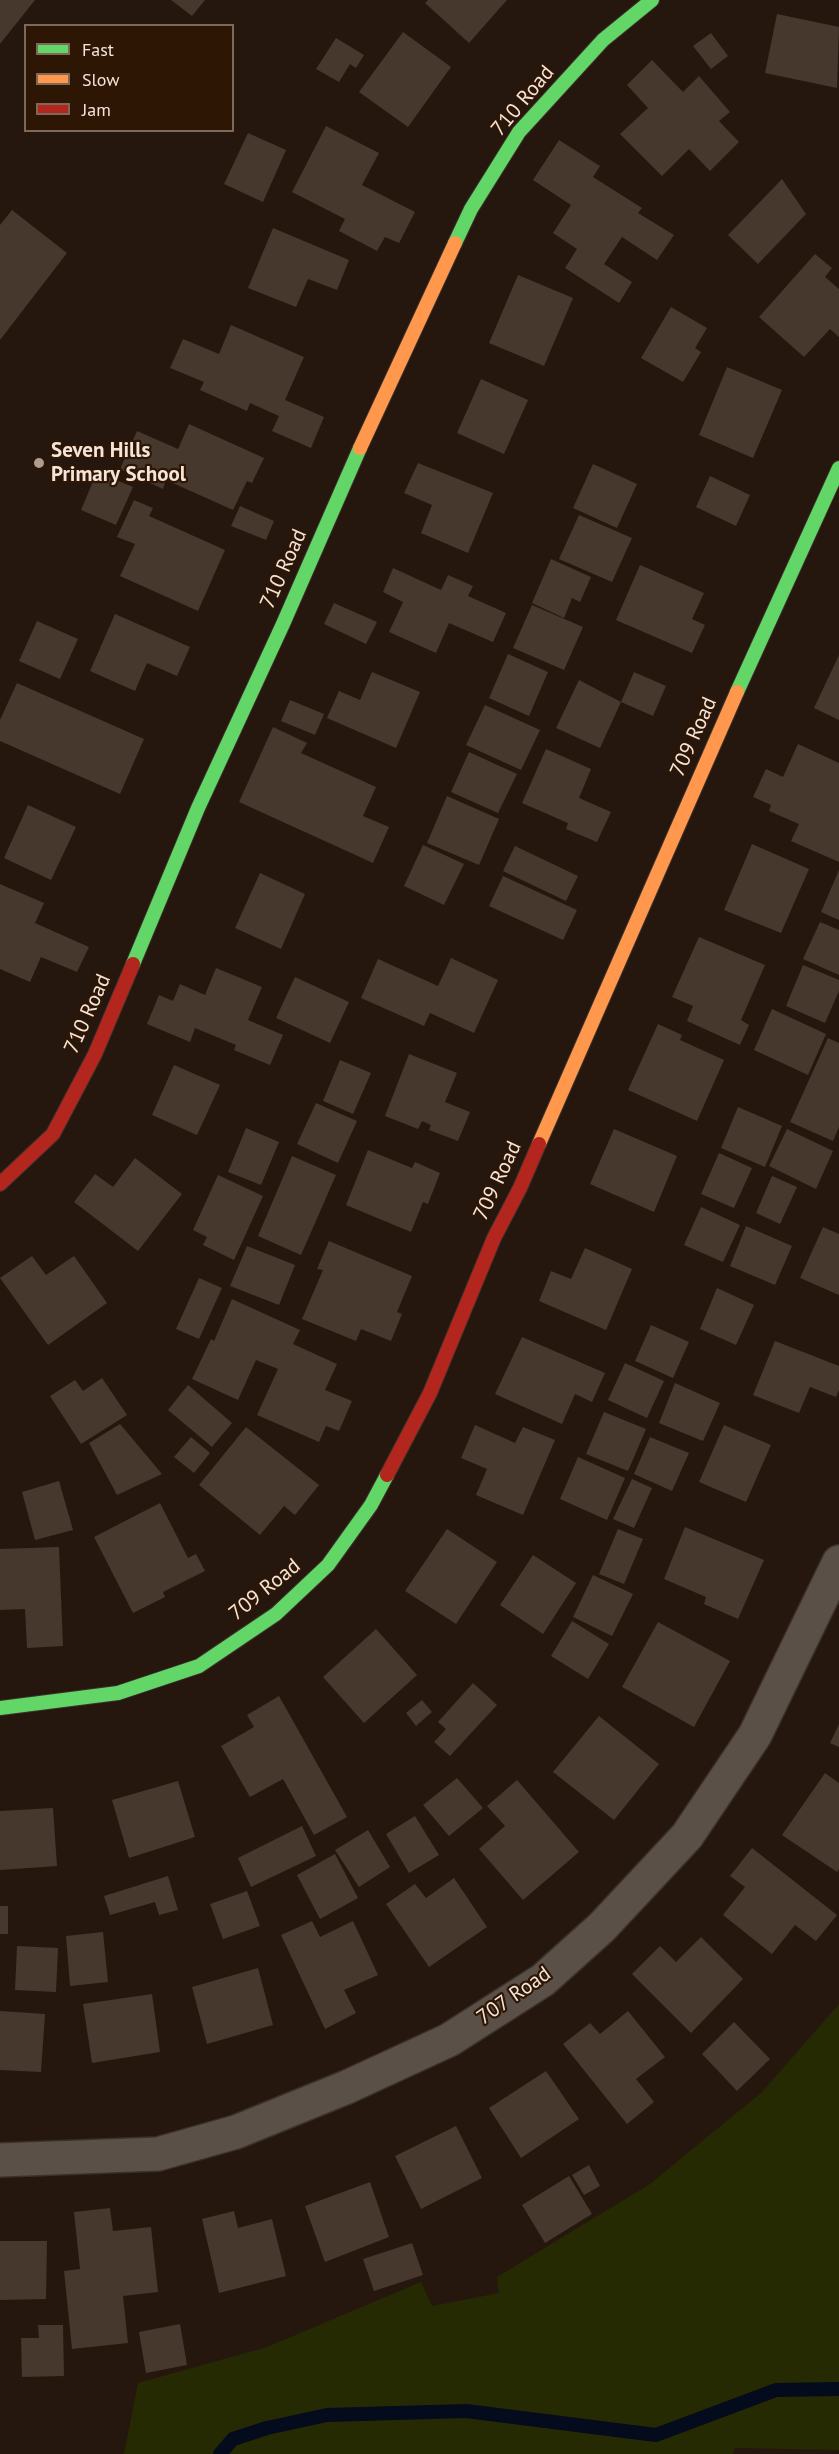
<!DOCTYPE html>
<html>
<head>
<meta charset="utf-8">
<style>
  body { margin:0 }
  #map { position:relative; width:839px; height:2454px; overflow:hidden; background:#25170e; font-family:"PT Sans",sans-serif }
  canvas { display:block }
  .legend { position:absolute; left:24px; top:24px; width:210px; height:108px; box-sizing:border-box; background:#2e1605; border:2px solid #7e685a; margin:0; padding:8px 10px; list-style:none; font-size:18px; color:#f5e4d9 }
  .legend li { display:flex; align-items:center; gap:12px; height:30px }
  .legend b { width:30px; border:2px solid #7e685a }
</style>
</head>
<body>
<div id="map">
<canvas width="839" height="2454"></canvas>
<ul class="legend">
<li><b style="height:8px;background:#63d668"></b>Fast</li>
<li><b style="height:8px;background:#ff974d"></b>Slow</li>
<li><b style="height:8px;background:#b3261e"></b>Jam</li>
</ul>
</div>
<script>
const ctx = document.querySelector('canvas').getContext('2d');
ctx.lineJoin = 'round';
function paint(path, color) { ctx.fillStyle = color; ctx.fill(path, 'evenodd'); }
const poly = rows => new Path2D(rows.map(r => 'M' + r).join(''));
function trace(path, color, width, dash) { ctx.strokeStyle = color; ctx.lineWidth = width; ctx.lineCap = dash ? 'butt' : 'round'; ctx.setLineDash(dash || []); ctx.stroke(path); }
function write(font, color, halo, rows, align = 'center') {
  ctx.font = font + ' "PT Sans",sans-serif'; ctx.lineWidth = 4.5; ctx.setLineDash([]); ctx.textBaseline = 'middle'; ctx.strokeStyle = halo; ctx.fillStyle = color; for (const [text, x, y, turn = 0] of rows) {
    ctx.save(); ctx.translate(x, y); ctx.rotate((+turn || 0) * Math.PI / 180); ctx.textAlign = isNaN(turn) ? turn : align; if (halo) ctx.strokeText(text, 0, 0); ctx.fillText(text, 0, 0); ctx.restore();
  }
}
const green = poly([
  [839,2004,839,2450,735,2448,733,2454,124,2454,138,2383,267,2347,421,2282,432,2306,499,2293,497,2277,650,2184,762,2092]
]);
const stream = poly([
  [220,2454,233,2439,267,2428,327,2415,466,2411,656,2435,776,2390,839,2389]
]);
const building = poly([
  [0,0,35,0,0,44],
  [171,0,205,0,192,16],
  [428,0,507,0,469,43,425,3],
  [777,14,839,27,837,88,765,73],
  [403,32,451,67,408,127,359,92],
  [711,33,728,56,711,69,693,46],
  [336,38,364,55,356,68,350,64,339,82,316,69],
  [652,60,683,92,699,76,730,112,719,121,739,142,710,171,689,149,662,176,620,134,648,108,627,85],
  [326,126,379,153,362,185,415,212,399,243,385,237,377,251,339,231,345,219,292,192],
  [248,133,286,150,263,202,224,184],
  [559,140,600,166,593,177,642,208,638,213,674,235,657,260,622,237,604,264,632,282,619,303,565,268,577,249,553,233,571,205,533,180],
  [782,179,806,214,758,264,728,235],
  [12,210,67,253,0,340,0,225],
  [273,228,349,260,337,290,308,279,296,307,248,288],
  [815,254,832,268,825,277,839,289,839,337,830,329,804,357,759,317],
  [518,275,573,298,544,366,489,343],
  [671,307,707,328,695,348,701,352,683,382,641,358],
  [231,325,304,357,285,400,324,417,311,448,272,431,279,416,250,403,247,411,200,390,204,382,170,368,183,339,219,354],
  [727,367,782,390,753,458,699,435],
  [481,379,528,400,504,454,457,433],
  [189,424,264,458,252,483,247,481,233,510,166,480,163,489,120,469,137,431,178,449],
  [418,463,493,493,468,553,421,533,432,505,404,493],
  [593,464,637,484,617,528,573,508],
  [97,472,133,487,116,525,81,510],
  [710,476,750,495,736,526,696,507],
  [134,500,153,508,149,516,225,550,198,611,120,576,135,544,117,537],
  [240,506,274,521,266,540,231,526],
  [579,515,632,538,612,582,559,559],
  [551,559,591,577,580,602,572,598,564,618,532,603],
  [640,565,704,593,692,619,705,625,692,653,616,620],
  [393,568,441,590,448,575,473,586,468,596,506,613,493,642,449,623,436,653,389,632,403,602,383,592],
  [334,603,377,622,366,644,324,624],
  [532,605,583,627,564,670,513,648],
  [115,614,190,647,177,676,147,663,135,691,90,671],
  [37,621,78,639,60,679,19,661],
  [508,654,548,672,529,716,489,698],
  [839,655,839,720,814,708],
  [372,672,420,692,396,748,327,718,339,691,360,700],
  [634,672,666,686,653,716,621,702],
  [579,680,621,702,600,748,556,728],
  [17,683,144,739,120,794,0,741,0,720],
  [290,700,324,714,315,735,281,721],
  [485,705,540,730,521,770,466,745],
  [273,727,307,743,301,753,376,787,363,816,389,827,373,863,239,802],
  [798,744,839,763,839,862,791,841,799,824,769,811,771,805,753,797,766,769,783,777],
  [546,749,591,769,579,798,611,812,597,842,566,829,568,823,522,803],
  [469,752,517,774,498,813,451,792],
  [447,796,499,819,479,865,427,843],
  [28,805,76,827,51,880,4,858],
  [752,844,809,869,781,933,724,910],
  [423,845,464,864,444,905,404,886],
  [515,846,578,876,566,901,503,871],
  [839,870,839,920,821,912],
  [260,873,305,894,281,949,235,928],
  [503,876,577,910,563,940,489,906],
  [0,884,44,903,35,923,89,947,77,972,41,957,30,982,0,969],
  [820,922,839,930,839,975,803,959],
  [699,937,765,965,741,1020,749,1025,740,1045,687,1021,693,1006,672,997],
  [451,958,498,980,474,1033,430,1013,424,1026,361,998,378,959,438,986],
  [803,965,839,980,839,991,825,1023,786,1006],
  [216,968,262,987,248,1020,283,1035,270,1065,234,1050,236,1045,195,1028,190,1042,147,1024,159,995,173,1001,180,984,205,995],
  [295,977,349,1002,330,1043,276,1018],
  [772,1009,826,1034,808,1075,754,1050],
  [658,1024,682,1035,680,1040,724,1060,697,1121,628,1090],
  [828,1038,839,1043,839,1127,833,1141,790,1122],
  [409,1054,457,1073,445,1102,470,1112,458,1141,429,1130,431,1125,422,1121,418,1129,385,1116],
  [340,1060,371,1073,353,1114,323,1101],
  [174,1065,220,1085,197,1135,152,1115],
  [316,1103,357,1121,338,1163,297,1144],
  [738,1107,782,1126,765,1167,721,1148],
  [246,1128,279,1142,261,1185,228,1172],
  [614,1129,677,1156,654,1212,590,1184],
  [787,1129,833,1151,816,1189,769,1166],
  [368,1150,412,1168,415,1162,440,1173,428,1204,423,1202,411,1232,346,1205],
  [719,1153,752,1168,734,1208,701,1194],
  [292,1156,336,1175,301,1255,258,1236],
  [135,1158,182,1194,138,1251,74,1202,95,1174,113,1187],
  [218,1175,263,1196,234,1260,203,1245,207,1237,193,1230],
  [772,1176,797,1187,780,1224,756,1213],
  [701,1207,740,1225,723,1262,684,1245],
  [746,1226,792,1246,775,1285,730,1266],
  [823,1227,839,1234,839,1295,800,1278],
  [329,1241,412,1276,397,1312,402,1314,391,1341,361,1329,356,1341,302,1319,323,1270,317,1269],
  [247,1246,295,1265,279,1305,230,1286],
  [585,1248,632,1269,606,1330,539,1301,551,1271,571,1279],
  [32,1256,46,1275,74,1256,107,1303,48,1345,0,1278],
  [199,1278,222,1288,199,1339,176,1329],
  [717,1288,754,1305,736,1345,700,1329],
  [232,1299,300,1330,293,1344,337,1364,325,1390,352,1401,339,1431,326,1426,319,1442,257,1415,278,1369,256,1360,238,1400,192,1379,211,1339,214,1341],
  [651,1325,689,1342,673,1378,635,1361],
  [522,1337,605,1373,592,1402,575,1394,562,1424,495,1394],
  [775,1341,839,1366,839,1390,836,1397,810,1387,799,1413,753,1395],
  [625,1363,664,1381,647,1418,608,1400],
  [102,1378,127,1415,81,1444,50,1396,75,1380,83,1391],
  [675,1383,720,1403,703,1441,659,1423],
  [188,1385,232,1423,212,1447,168,1410],
  [604,1412,646,1429,628,1471,586,1454],
  [120,1424,162,1474,117,1495,89,1443],
  [475,1425,515,1443,523,1427,555,1440,523,1515,476,1495,487,1469,461,1458],
  [724,1425,771,1445,746,1502,699,1482],
  [246,1427,319,1485,295,1515,284,1506,260,1535,199,1485],
  [191,1437,210,1453,194,1473,174,1457],
  [650,1437,689,1453,672,1491,634,1474],
  [578,1457,625,1478,607,1520,560,1499],
  [632,1479,652,1488,634,1528,613,1519],
  [59,1481,73,1530,35,1540,22,1492],
  [160,1503,188,1558,196,1554,205,1571,163,1592,165,1597,133,1613,94,1537],
  [685,1527,764,1560,738,1619,704,1604,706,1597,664,1579],
  [447,1529,497,1562,456,1624,405,1591],
  [618,1529,643,1539,624,1584,599,1574],
  [59,1547,63,1646,27,1648,25,1609,0,1610,0,1549],
  [533,1555,576,1583,543,1634,500,1605],
  [593,1575,633,1594,612,1636,573,1617],
  [572,1621,609,1644,588,1679,551,1656],
  [658,1622,730,1661,694,1727,622,1687],
  [376,1629,417,1675,364,1723,323,1677],
  [473,1683,497,1705,450,1756,434,1742,446,1729,438,1722],
  [279,1696,347,1817,314,1835,283,1779,250,1797,221,1746,254,1727,247,1715],
  [422,1700,432,1712,416,1726,406,1713],
  [599,1716,659,1764,614,1820,553,1772],
  [839,1724,839,1747,830,1743],
  [825,1773,839,1783,839,1869,837,1872,782,1835],
  [457,1778,483,1808,449,1836,423,1805],
  [517,1780,579,1852,523,1900,479,1849,505,1826,487,1806],
  [178,1781,195,1837,129,1858,112,1800],
  [53,1808,57,1866,0,1870,0,1811],
  [415,1816,439,1855,409,1873,386,1834],
  [302,1826,316,1856,251,1887,238,1858],
  [368,1830,390,1867,359,1887,335,1850],
  [752,1848,837,1915,816,1941,795,1925,772,1954,723,1915,745,1887,730,1876],
  [335,1854,358,1898,320,1919,297,1875],
  [168,1876,178,1910,159,1915,155,1902,110,1915,104,1896],
  [454,1878,487,1927,429,1967,386,1904,415,1884,426,1898],
  [247,1891,260,1926,223,1939,210,1904],
  [0,1906,8,1906,8,1934,0,1934],
  [312,1921,320,1937,353,1921,378,1975,344,1990,356,2013,325,2029,281,1935],
  [103,1932,108,1982,70,1986,66,1936],
  [701,1937,743,1979,691,2033,632,1974,660,1946,676,1962],
  [17,1946,58,1948,56,1992,15,1990],
  [258,1968,273,2025,207,2044,192,1987],
  [152,1994,160,2052,92,2063,83,2004],
  [0,2011,45,2014,41,2072,0,2070],
  [628,2011,665,2057,636,2079,654,2102,627,2124,563,2044,590,2023,600,2034],
  [734,2022,770,2059,737,2091,702,2054],
  [546,2071,579,2119,521,2158,489,2108],
  [456,2126,482,2178,421,2209,395,2156],
  [589,2165,600,2186,584,2195,572,2175],
  [569,2176,592,2214,545,2243,522,2205],
  [370,2182,389,2237,325,2262,305,2206],
  [110,2208,113,2231,151,2227,158,2292,123,2296,128,2343,72,2349,64,2271,80,2269,74,2212],
  [234,2211,238,2228,272,2219,286,2276,219,2293,202,2219],
  [0,2241,47,2241,46,2299,0,2300],
  [412,2243,423,2275,374,2291,363,2259],
  [180,2324,187,2365,146,2373,139,2332],
  [38,2325,63,2325,64,2376,22,2377,21,2338,39,2338]
]);
const street = poly([
  [0,2160,158,2154,236,2132,347,2087,449,2040,543,1980,602,1927,687,1836,755,1735,839,1562]
]);
const fast = poly([
  [455,243,471,209,519,132,603,40,652,0],
  [737,692,839,468],
  [133,964,198,808,283,624,360,448],
  [0,1708,118,1693,199,1666,276,1614,328,1565,371,1505,387,1475]
]);
const slow = poly([
  [360,448,455,243],
  [539,1144,737,692]
]);
const jam = poly([
  [0,1184,53,1134,95,1054,133,964],
  [387,1475,430,1393,494,1238,520,1188,539,1144]
]);
const markers = [
  [39,463,6,"#ac9c92"]
];
const streetNames = [
  ["710 Road",523,101,-50],
  ["710 Road",284,569,-66],
  ["709 Road",694,737,-66],
  ["710 Road",88,1014,-66],
  ["709 Road",498,1181,-65],
  ["709 Road",265,1590,-39],
  ["707 Road",514,1996,-35]
];
const poiNames = [
  ["Seven Hills",51,451],
  ["Primary School",51,475]
];
paint(green, '#252a02');
trace(stream, '#030b1d', 14);
paint(building, '#46382c');
trace(street, '#3b312b', 36);
trace(fast, '#3b312b', 16);
trace(slow, '#3b312b', 16);
trace(jam, '#3b312b', 16);
trace(street, '#5b5048', 33);
trace(fast, '#63d668', 14);
trace(slow, '#ff974d', 14);
trace(jam, '#b3261e', 14);
for (const [x, y, r, color] of markers) { const dot = new Path2D(); dot.arc(x, y, r, 0, 2 * Math.PI); ctx.fillStyle = color; ctx.fill(dot); trace(dot, '#2e1605', 2); }
write('21px', '#f5e4d9', '#2e1605', streetNames);
write('bold 21px', '#f5e4d9', '#2e1605', poiNames, 'left');
</script>
</body>
</html>
